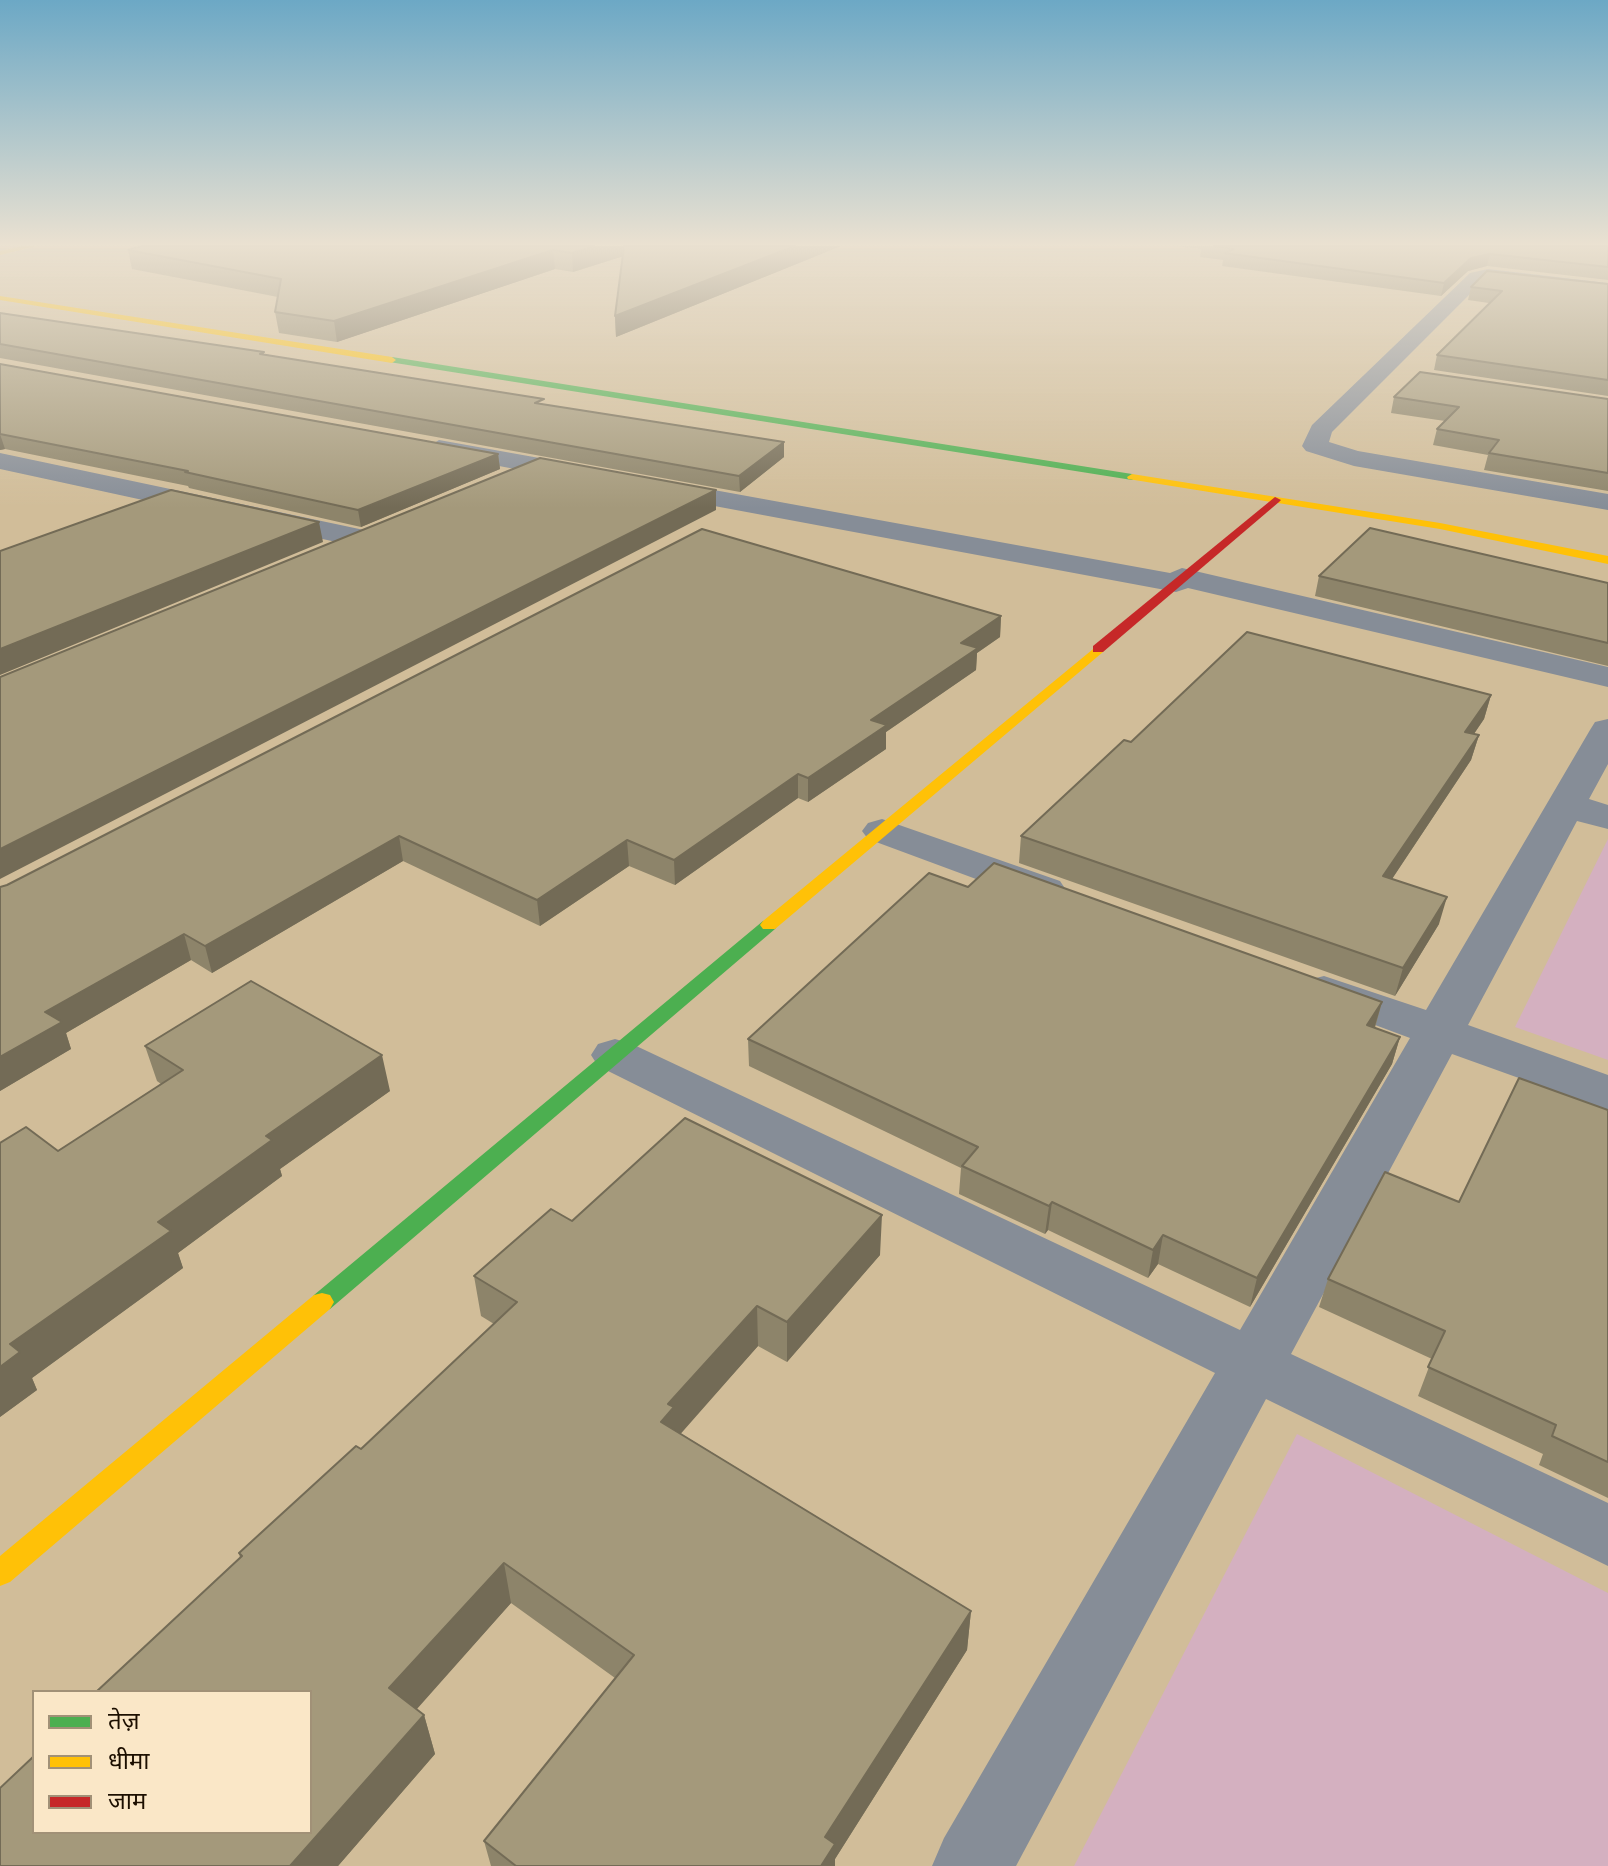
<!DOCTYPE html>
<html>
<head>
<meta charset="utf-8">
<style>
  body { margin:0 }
  #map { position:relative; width:1608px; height:1866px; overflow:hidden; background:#d1bd99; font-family:"PT Sans Narrow","Noto Sans Devanagari",sans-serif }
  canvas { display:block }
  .legend { position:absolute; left:32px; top:1690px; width:280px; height:144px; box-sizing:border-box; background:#fae7c7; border:2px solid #a19177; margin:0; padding:10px 14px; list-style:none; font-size:24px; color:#1c0f00 }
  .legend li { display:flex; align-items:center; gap:16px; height:40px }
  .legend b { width:40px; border:2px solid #a19177 }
</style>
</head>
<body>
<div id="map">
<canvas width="1608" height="1866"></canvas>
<ul class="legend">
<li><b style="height:10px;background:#4caf50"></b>तेज़</li>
<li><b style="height:10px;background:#ffc107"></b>धीमा</li>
<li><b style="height:10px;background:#c62828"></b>जाम</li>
</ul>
</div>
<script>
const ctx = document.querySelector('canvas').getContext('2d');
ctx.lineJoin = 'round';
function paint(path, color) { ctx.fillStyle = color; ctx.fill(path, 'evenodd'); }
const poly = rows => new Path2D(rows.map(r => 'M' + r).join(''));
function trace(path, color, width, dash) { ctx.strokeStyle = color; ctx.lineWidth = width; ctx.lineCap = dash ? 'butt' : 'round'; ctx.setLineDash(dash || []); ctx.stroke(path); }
const green = poly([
  [1608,839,1608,1060,1515,1027],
  [1297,1434,1608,1593,1608,1866,1074,1866]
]);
const street = poly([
  [1488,269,1608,283,1608,295,1483,281,1332,432,1329,442,1358,451,1608,494,1608,510,1354,466,1306,451,1302,446,1312,425,1470,273,1488,269],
  [439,440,584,466,597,474,584,482,430,453,426,448,439,440],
  [0,453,364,530,374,533,378,539,374,545,364,548,0,469,0,453],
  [659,480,1170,573,1182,568,1608,667,1608,687,1188,588,1176,592,650,494,646,488,650,482,659,480],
  [1608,719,1608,764,1589,799,1608,805,1608,829,1577,821,1468,1025,1608,1075,1608,1110,1452,1054,1291,1354,1608,1503,1608,1566,1266,1399,1016,1866,932,1866,944,1838,1215,1373,598,1066,591,1055,598,1044,615,1039,632,1044,1240,1330,1410,1038,1308,1000,1301,990,1308,980,1324,976,1426,1010,1590,730,1595,722,1608,719],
  [882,819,1060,881,1066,890,1060,899,1045,903,1030,899,868,839,862,831,868,823,882,819]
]);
const fast = poly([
  [392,357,1132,474,1137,477,1132,480,389,362,392,357],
  [769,920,778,925,775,929,330,1309,322,1311,314,1309,310,1302,314,1295,763,921,769,920]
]);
const slow = poly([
  [22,246,37,246,0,255,0,251,22,246],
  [0,296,392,357,396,360,392,363,0,300,0,296],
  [1132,474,1440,523,1608,556,1608,564,1440,529,1128,479,1127,477,1132,474],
  [1098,645,1105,649,1103,652,775,929,763,929,760,925,763,921,1098,645],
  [322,1293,330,1295,334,1302,330,1309,10,1582,0,1586,0,1556,314,1295,322,1293]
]);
const jam = poly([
  [1275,497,1281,500,1279,502,1103,652,1093,652,1093,646,1275,497]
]);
const wall = poly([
  [142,246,841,246,616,337,615,316,623,256,573,272,555,269,337,342,279,333,275,312,278,297,132,269,128,250],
  [1177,246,1608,246,1608,280,1487,266,1468,271,1441,296,1222,266,1223,260,1200,257,1201,249],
  [1608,284,1608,396,1434,370,1437,355,1489,303,1468,300,1471,287],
  [0,313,264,352,264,354,544,405,784,457,740,492,0,358],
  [0,364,498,454,500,469,361,527,189,488,188,486,5,449,0,450],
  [1394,397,1608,399,1608,491,1484,470,1488,455,1433,445,1437,429,1445,421,1391,413],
  [1319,576,1608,583,1608,666,1315,596],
  [1001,616,1000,637,977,653,976,670,886,732,886,749,808,802,798,798,675,885,629,866,540,926,403,861,212,973,191,960,66,1033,71,1049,0,1091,0,887],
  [1491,695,1484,719,1474,734,1479,735,1471,760,1392,879,1439,924,1395,996,1019,863,1021,836],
  [968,887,1382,1002,1375,1028,1400,1037,1392,1064,1250,1307,1158,1264,1148,1278,1048,1230,1045,1234,959,1194,961,1168,749,1066,748,1039],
  [145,1046,390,1091,280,1169,282,1176,178,1253,183,1268,32,1378,37,1390,0,1417,58,1151,161,1084,157,1081],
  [1608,1110,1608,1498,1539,1465,1543,1454,1418,1396,1432,1359,1319,1307,1328,1279,1459,1202],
  [572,1221,880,1255,787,1362,758,1346,680,1433,971,1611,967,1650,835,1859,835,1866,491,1866,484,1841,615,1678,511,1603,416,1709,424,1715,435,1754,338,1866,0,1866,34,1832,240,1558,239,1553,361,1449,494,1324,481,1316,474,1276]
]);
const shadedWall = poly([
  [594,246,626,246,627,255,573,272,572,253],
  [795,246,841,246,616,337,615,316],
  [553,250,555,269,337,342,334,321],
  [1490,254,1487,266,1468,271,1441,296,1444,283,1471,258],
  [0,434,5,449,0,450],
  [784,442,784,457,740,492,739,476],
  [498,454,500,469,361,527,358,510],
  [716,490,716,510,0,879,0,849],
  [319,522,323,542,0,675,0,649],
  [1001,616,1000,637,977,653,976,670,886,732,886,749,808,802,808,778,871,720,961,643],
  [1491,695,1484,719,1458,757,1465,732],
  [1479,735,1471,760,1376,903,1383,876],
  [798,774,798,798,675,885,674,860],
  [399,836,403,861,212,973,205,946],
  [627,840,629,866,540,926,537,900],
  [1447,897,1439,924,1395,996,1403,968],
  [184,934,191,960,66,1033,71,1049,0,1091,0,1057,45,1012],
  [1382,1002,1374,1029,1367,1025],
  [1400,1037,1392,1064,1250,1307,1257,1278],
  [382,1055,390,1091,280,1169,282,1176,178,1253,183,1268,32,1378,37,1390,0,1417,0,1367,10,1344,158,1222,266,1136],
  [1052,1202,1048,1230,1045,1234,1049,1206],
  [882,1215,880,1255,787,1362,787,1322],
  [1163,1235,1158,1264,1148,1278,1153,1250],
  [757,1306,758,1346,677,1438,661,1422,668,1404],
  [504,1563,511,1603,401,1727,389,1688],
  [971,1611,967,1650,835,1859,835,1866,821,1866,825,1837],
  [424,1715,435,1754,338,1866,290,1866]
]);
const building = poly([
  [142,246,594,246,572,253,553,250,334,321,275,312,281,279,128,250,142,246],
  [624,246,795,246,615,316,624,246],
  [1214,246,1608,246,1608,267,1490,254,1471,258,1444,283,1224,253,1234,249,1214,246],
  [1487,271,1608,284,1608,380,1437,355,1502,291,1471,287,1487,271],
  [0,313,264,352,260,354,544,399,535,403,784,442,739,476,0,344,0,313],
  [0,364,498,454,358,510,185,472,188,471,0,434,0,364],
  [1420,372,1608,399,1608,473,1489,453,1499,440,1437,429,1459,407,1394,397,1420,372],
  [540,458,716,490,0,849,0,677,540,458],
  [171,490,319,522,0,649,0,551,171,490],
  [1370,528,1608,583,1608,643,1319,576,1370,528],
  [702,529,1001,616,961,643,978,648,871,720,887,725,808,778,798,774,674,860,627,840,537,900,399,836,205,946,184,934,45,1012,62,1022,0,1057,0,887,7,885,702,529],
  [1247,632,1491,695,1465,732,1479,735,1383,876,1447,897,1403,968,1021,836,1124,740,1131,742,1247,632],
  [994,863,1382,1002,1367,1025,1400,1037,1257,1278,1163,1235,1153,1250,1052,1202,1049,1206,962,1166,978,1147,748,1039,929,873,968,887,994,863],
  [251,981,382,1055,266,1136,272,1140,158,1222,171,1231,10,1344,20,1352,0,1367,0,1143,26,1127,58,1151,183,1070,145,1046,251,981],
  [1519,1078,1608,1110,1608,1462,1552,1436,1556,1425,1428,1367,1445,1331,1328,1279,1385,1172,1459,1202,1519,1078],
  [685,1118,882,1215,787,1322,757,1306,668,1404,674,1407,661,1422,971,1611,825,1837,835,1844,821,1866,516,1866,484,1841,634,1655,504,1563,389,1688,424,1715,290,1866,0,1866,0,1788,34,1756,34,1832,310,1832,310,1692,96,1692,242,1556,239,1553,356,1446,361,1449,517,1302,474,1276,551,1209,572,1221,685,1118]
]);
paint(green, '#d4b0c0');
paint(street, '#868d97');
paint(fast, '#4caf50');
paint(slow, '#ffc107');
paint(jam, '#c62828');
paint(wall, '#8d846a');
paint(shadedWall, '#736b56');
paint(building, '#a4997b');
trace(building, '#736b56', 2);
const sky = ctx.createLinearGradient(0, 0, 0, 508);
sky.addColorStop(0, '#6ca8c5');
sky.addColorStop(0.48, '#eae1d1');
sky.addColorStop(1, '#eae1d100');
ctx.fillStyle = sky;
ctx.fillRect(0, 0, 1608, 508);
</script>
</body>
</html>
